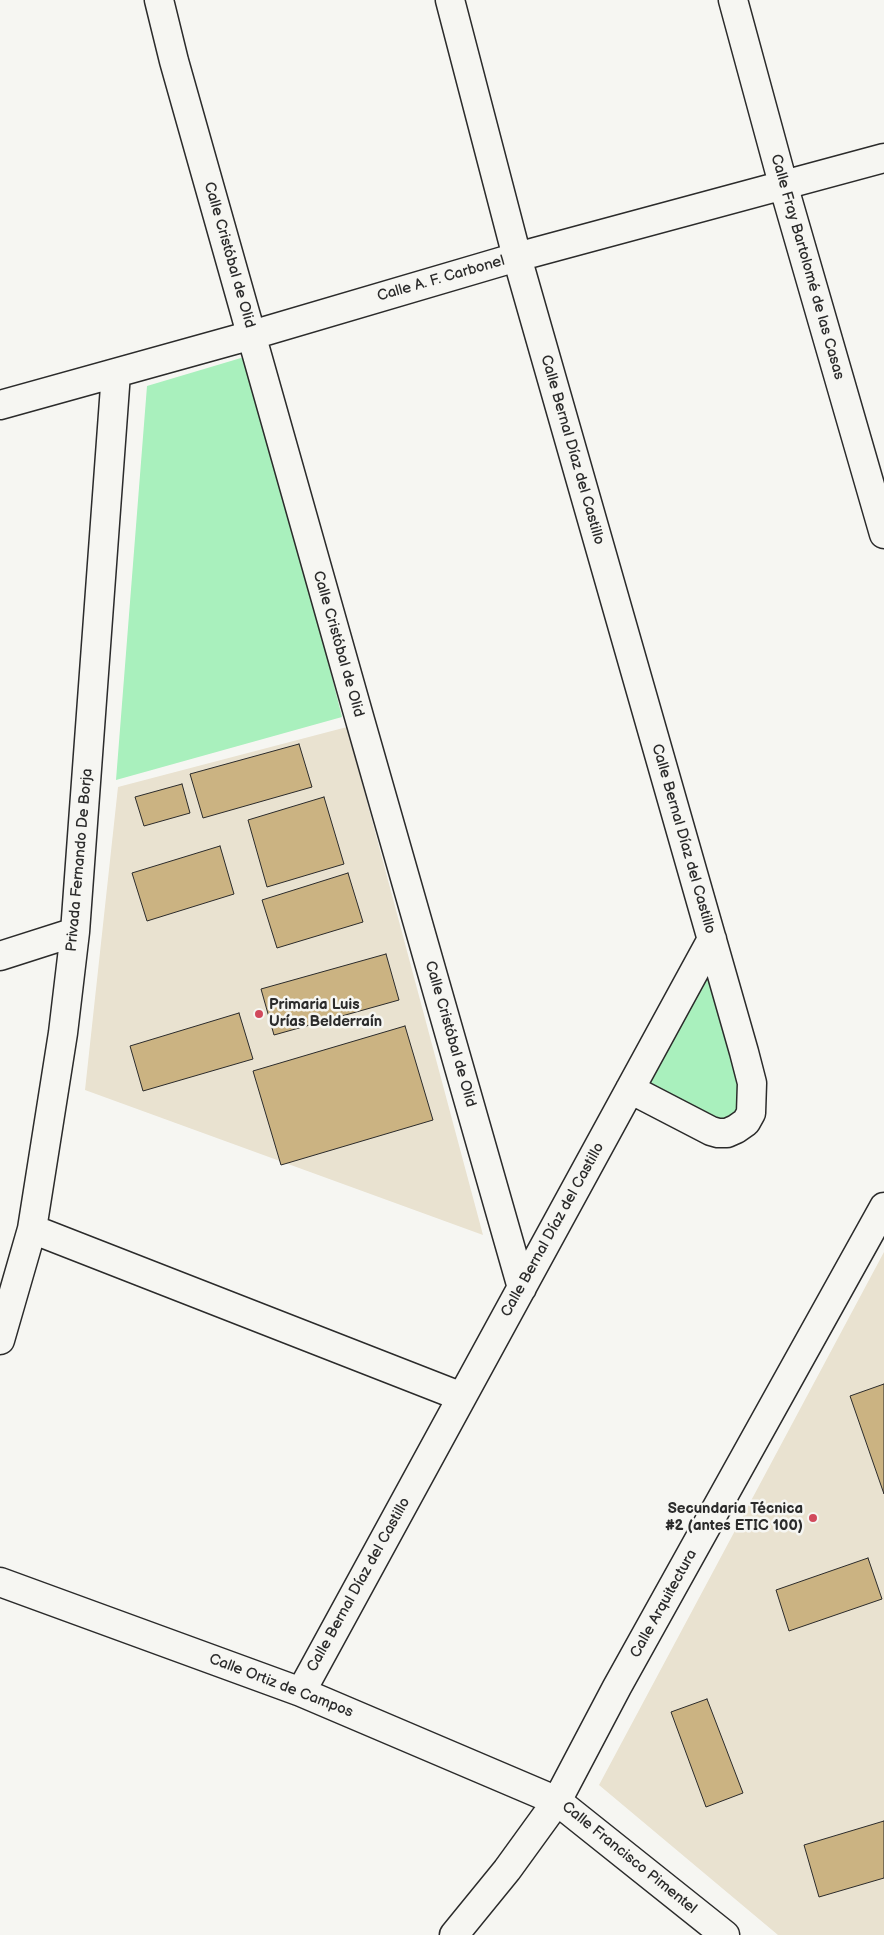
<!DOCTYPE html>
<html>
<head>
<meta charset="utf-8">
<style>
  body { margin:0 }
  canvas { display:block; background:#f6f6f2 }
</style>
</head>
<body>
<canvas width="884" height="1935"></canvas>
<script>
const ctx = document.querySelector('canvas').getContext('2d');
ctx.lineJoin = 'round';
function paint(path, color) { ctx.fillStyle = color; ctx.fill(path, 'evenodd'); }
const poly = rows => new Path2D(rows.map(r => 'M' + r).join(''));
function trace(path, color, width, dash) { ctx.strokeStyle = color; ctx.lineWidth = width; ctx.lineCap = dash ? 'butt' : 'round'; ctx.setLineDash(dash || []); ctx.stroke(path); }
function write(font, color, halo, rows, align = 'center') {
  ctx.font = font + ' "Balsamiq Sans",sans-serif'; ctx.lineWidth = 5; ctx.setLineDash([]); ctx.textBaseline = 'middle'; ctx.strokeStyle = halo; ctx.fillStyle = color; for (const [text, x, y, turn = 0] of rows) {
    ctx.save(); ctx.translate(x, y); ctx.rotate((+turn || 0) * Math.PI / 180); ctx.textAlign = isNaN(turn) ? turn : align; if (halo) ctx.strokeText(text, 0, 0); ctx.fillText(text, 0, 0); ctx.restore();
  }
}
const built = poly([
  [347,727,483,1235,85,1090,118,787],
  [884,1252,884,1935,778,1935,599,1785]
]);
const green = poly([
  [251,355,342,717,116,780,147,386],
  [712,939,744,1052,736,1129,630,1089]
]);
const building = poly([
  [299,744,312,787,203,818,190,774,299,744],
  [182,784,190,813,144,826,135,797,182,784],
  [324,797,344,864,267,887,248,820,324,797],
  [220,846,234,894,147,921,132,873,220,846],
  [348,873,363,922,277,948,262,900,348,873],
  [386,954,399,1000,274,1035,261,989,386,954],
  [239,1013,253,1059,143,1091,130,1046,239,1013],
  [405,1026,433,1120,281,1165,253,1071,405,1026],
  [884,1384,884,1494,850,1396,884,1384],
  [868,1558,882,1599,789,1631,776,1590,868,1558],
  [707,1699,743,1793,706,1807,671,1712,707,1699],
  [884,1821,884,1878,819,1897,804,1845,884,1821]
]);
const minor = poly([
  [159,0,174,61,360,720,522,1288],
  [450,0,517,257,744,1052,752,1083,751,1113,746,1122,736,1129,727,1133,718,1133,711,1131,630,1089],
  [733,0,783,184,884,534],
  [0,405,252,335,517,257,884,158],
  [0,956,75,932],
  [32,1229,462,1397],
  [0,1340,32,1229,63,1033,75,932,116,373],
  [0,1582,301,1692,557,1801,725,1935],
  [301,1692,712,939],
  [454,1935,507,1870,557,1801,617,1687,884,1207]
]);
const markers = [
  [259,1014,5,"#d1495b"],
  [813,1518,5,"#d1495b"]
];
const streetNames = [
  ["Calle Cristóbal de Olid",229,255,74],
  ["Calle Fray Bartolomé de las Casas",807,267,74],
  ["Calle A. F. Carbonel",441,279,-16],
  ["Calle Bernal Díaz del Castillo",572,450,74],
  ["Calle Cristóbal de Olid",338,644,74],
  ["Calle Bernal Díaz del Castillo",683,839,74],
  ["Privada Fernando De Borja",80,860,-85],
  ["Calle Cristóbal de Olid",450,1034,74],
  ["Calle Bernal Díaz del Castillo",553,1230,-61],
  ["Calle Bernal Díaz del Castillo",359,1585,-61],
  ["Calle Arquitectura",664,1604,-61],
  ["Calle Ortiz de Campos",281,1686,21],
  ["Calle Francisco Pimentel",629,1858,39]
];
const poiNames = [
  ["Primaria Luis",269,1005],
  ["Urías Belderraín",269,1022],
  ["Secundaria Técnica",803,1509,"right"],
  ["#2 (antes ETIC 100)",803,1526,"right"]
];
paint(built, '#e9e2d0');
paint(green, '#a9f0bd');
paint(building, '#cbb382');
trace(building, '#2b2b2b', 1);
trace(minor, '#2b2b2b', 31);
trace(minor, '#f6f6f2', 28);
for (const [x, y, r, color] of markers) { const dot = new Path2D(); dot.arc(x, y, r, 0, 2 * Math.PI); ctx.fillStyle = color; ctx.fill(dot); trace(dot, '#f6f6f2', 2); }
write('15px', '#2b2b2b', '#f6f6f2', streetNames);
write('bold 15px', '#2b2b2b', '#f6f6f2', poiNames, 'left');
</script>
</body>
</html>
